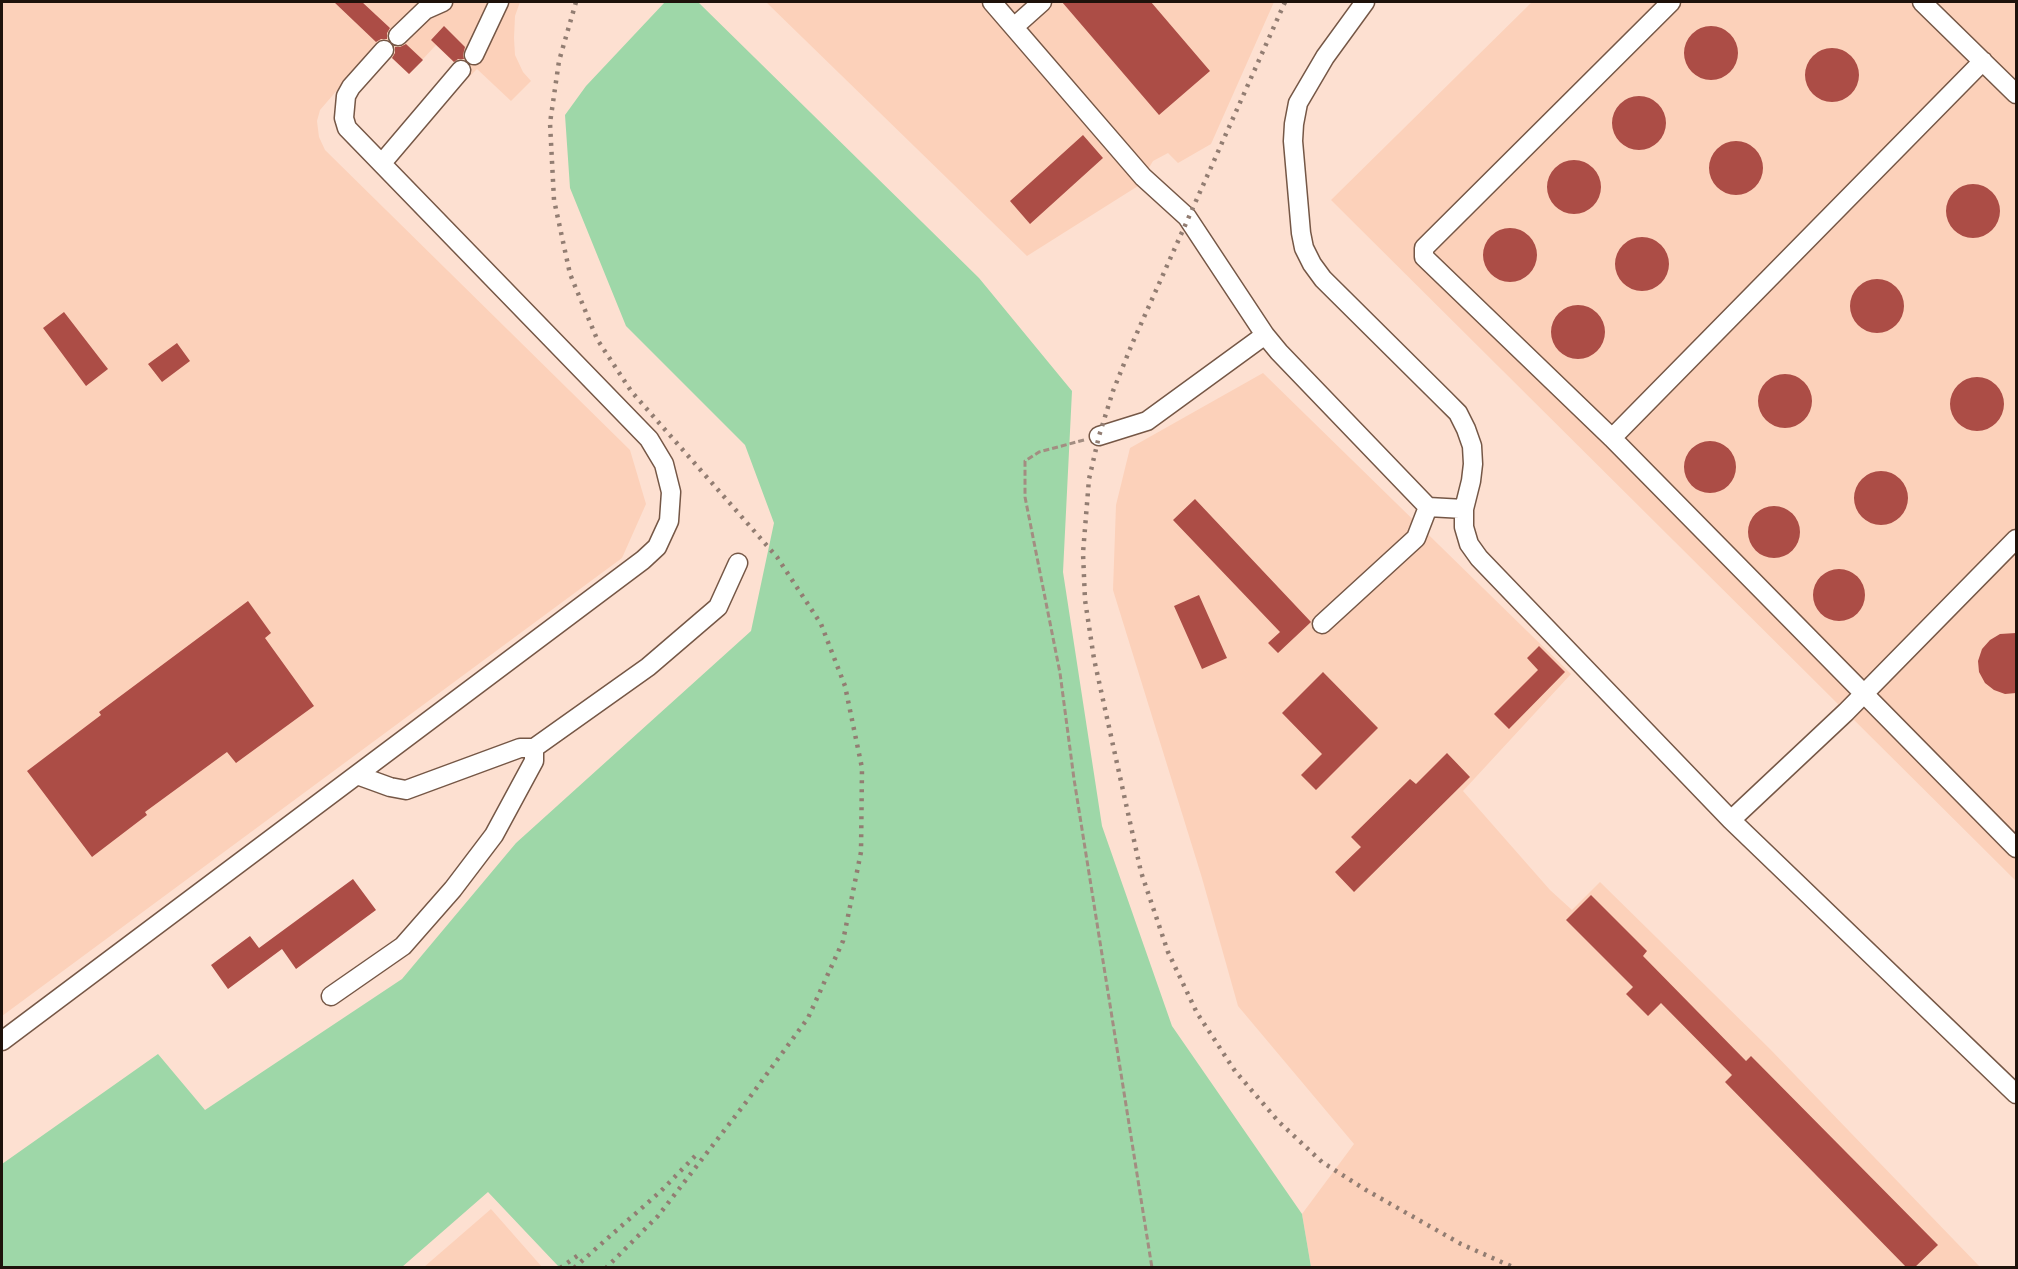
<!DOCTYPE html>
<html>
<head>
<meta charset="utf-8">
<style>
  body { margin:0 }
  #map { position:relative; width:2018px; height:1269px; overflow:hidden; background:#fde0d1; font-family:"DM Sans",sans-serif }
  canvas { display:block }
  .frame { position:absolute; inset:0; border:3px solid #1e120b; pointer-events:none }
</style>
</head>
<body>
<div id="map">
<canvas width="2018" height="1269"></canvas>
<div class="frame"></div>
</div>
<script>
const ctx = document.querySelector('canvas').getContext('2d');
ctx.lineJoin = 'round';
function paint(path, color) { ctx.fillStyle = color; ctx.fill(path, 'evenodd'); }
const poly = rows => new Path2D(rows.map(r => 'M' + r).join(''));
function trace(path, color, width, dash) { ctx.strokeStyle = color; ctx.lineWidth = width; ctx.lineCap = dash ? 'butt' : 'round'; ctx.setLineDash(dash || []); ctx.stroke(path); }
const built = poly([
  [2,2,520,2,515,16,514,38,515,55,523,72,531,81,511,101,477,69,469,77,436,45,409,74,377,44,320,110,317,121,319,137,325,150,630,450,646,504,622,558,2,1016],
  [766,2,1274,2,1211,144,1178,163,1168,153,1153,161,1138,186,1027,256],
  [1532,2,2016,2,2016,881,1331,200],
  [1263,373,1571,674,1463,791,1550,890,1572,910,1600,882,1770,1049,1980,1267,1311,1267,1302,1214,1354,1144,1238,1006,1202,878,1113,590,1116,505,1130,448],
  [491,1209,542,1267,424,1267]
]);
const green = poly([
  [665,2,698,2,979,278,1072,391,1063,572,1102,826,1172,1026,1302,1214,1311,1267,559,1267,488,1192,402,1267,2,1267,2,1164,158,1054,205,1110,402,979,516,843,751,631,774,523,745,445,626,326,570,188,565,115,586,86]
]);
const building = poly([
  [334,2,362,2,390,28,387,33,387,39,381,39,376,42],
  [1062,2,1151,2,1210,71,1159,115],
  [444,26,465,47,463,55,464,59,458,59,454,62,431,40],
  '1684 53a27 27 0 1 1 54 0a27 27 0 1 1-54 0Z',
  [406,44,423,60,409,74,392,58,395,53,395,47,400,47],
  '1805 75a27 27 0 1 1 54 0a27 27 0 1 1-54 0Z',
  '1612 123a27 27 0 1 1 54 0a27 27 0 1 1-54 0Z',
  [1083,135,1103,158,1030,224,1010,201],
  '1709 168a27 27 0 1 1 54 0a27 27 0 1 1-54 0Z',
  '1547 187a27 27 0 1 1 54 0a27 27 0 1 1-54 0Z',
  '1946 211a27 27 0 1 1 54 0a27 27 0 1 1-54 0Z',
  '1483 255a27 27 0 1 1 54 0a27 27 0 1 1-54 0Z',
  '1615 264a27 27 0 1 1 54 0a27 27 0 1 1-54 0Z',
  '1850 306a27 27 0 1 1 54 0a27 27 0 1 1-54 0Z',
  '1551 332a27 27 0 1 1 54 0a27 27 0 1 1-54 0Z',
  [64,312,108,369,86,386,43,328],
  [177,343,190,361,162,382,148,364],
  '1758 401a27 27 0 1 1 54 0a27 27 0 1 1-54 0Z',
  '1950 404a27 27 0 1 1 54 0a27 27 0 1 1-54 0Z',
  '1684 467a26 26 0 1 1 52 0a26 26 0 1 1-52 0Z',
  '1854 498a27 27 0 1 1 54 0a27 27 0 1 1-54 0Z',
  [1195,499,1311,622,1278,653,1268,643,1280,632,1173,520],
  '1748 532a26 26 0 1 1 52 0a26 26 0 1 1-52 0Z',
  '1813 595a26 26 0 1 1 52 0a26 26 0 1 1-52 0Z',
  [1199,595,1227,658,1202,669,1174,606],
  [248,601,271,633,265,638,314,706,236,763,227,752,145,812,147,815,92,857,27,771,101,715,99,712],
  [2016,633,2016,693,2005,694,1994,690,1985,683,1979,672,1978,661,1982,649,1990,640,2000,634],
  [1539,646,1565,672,1509,729,1494,714,1538,670,1527,658],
  [1323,672,1378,728,1316,790,1301,775,1322,754,1282,713],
  [1447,753,1470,777,1354,892,1335,872,1361,847,1351,837,1410,779,1416,784],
  [353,879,376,910,296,969,282,949,228,989,211,965,250,936,259,948],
  [1591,895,1647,951,1643,956,1746,1061,1751,1056,1938,1245,1914,1268,1907,1268,1725,1082,1732,1075,1661,1003,1648,1016,1626,994,1633,987,1566,920]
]);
const path = poly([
  [1084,440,1039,452,1025,461,1025,497,1060,673,1074,779,1152,1268]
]);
const minor = poly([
  [992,2,1143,177,1187,217,1265,335,1279,352,1428,507,1464,509],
  [1365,2,1325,57,1298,103,1294,124,1293,141,1301,233,1304,248,1312,264,1323,279,1445,400,1458,413,1466,429,1472,446,1473,464,1471,481,1464,509,1464,527,1469,544,1479,558,1731,820,2016,1094],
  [1671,2,1424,248,1424,257,1612,438,2016,848],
  [1922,2,2016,94],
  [1014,27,1042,2],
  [398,36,425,10,443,2],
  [474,55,499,2],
  [382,163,461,70],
  [1099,436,1147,421,1265,335],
  [1612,438,1983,61],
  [1322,624,1416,538,1428,507],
  [357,775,390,787,406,790,520,748,534,748,648,667,718,607,738,563],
  [1731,820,1846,712,2016,539],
  [331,996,403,946,453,889,494,835,534,761,534,748],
  [2,1041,643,560,657,547,669,521,671,492,664,464,649,439,347,128,344,118,346,96,351,87,384,50]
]);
const rail = poly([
  [576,2,559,61,550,123,554,200,570,274,597,339,631,391,777,557,821,624,845,686,862,768,861,852,843,941,808,1018,747,1101,658,1216,606,1268],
  [1285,2,1132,344,1113,391,1099,436,1089,479,1083,553,1085,600,1094,659,1141,872,1168,952,1197,1013,1235,1071,1279,1122,1322,1162,1366,1190,1461,1244,1515,1268],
  [560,1268,580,1254],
  [574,1268,661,1191,697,1154]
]);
paint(built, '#fcd1ba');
paint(green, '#9ed7a8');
paint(building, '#ac4d46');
trace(minor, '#755746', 21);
trace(path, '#a38d81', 3, [6, 3]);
trace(minor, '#fff', 18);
trace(rail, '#927d72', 4.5, [3, 6]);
</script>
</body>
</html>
